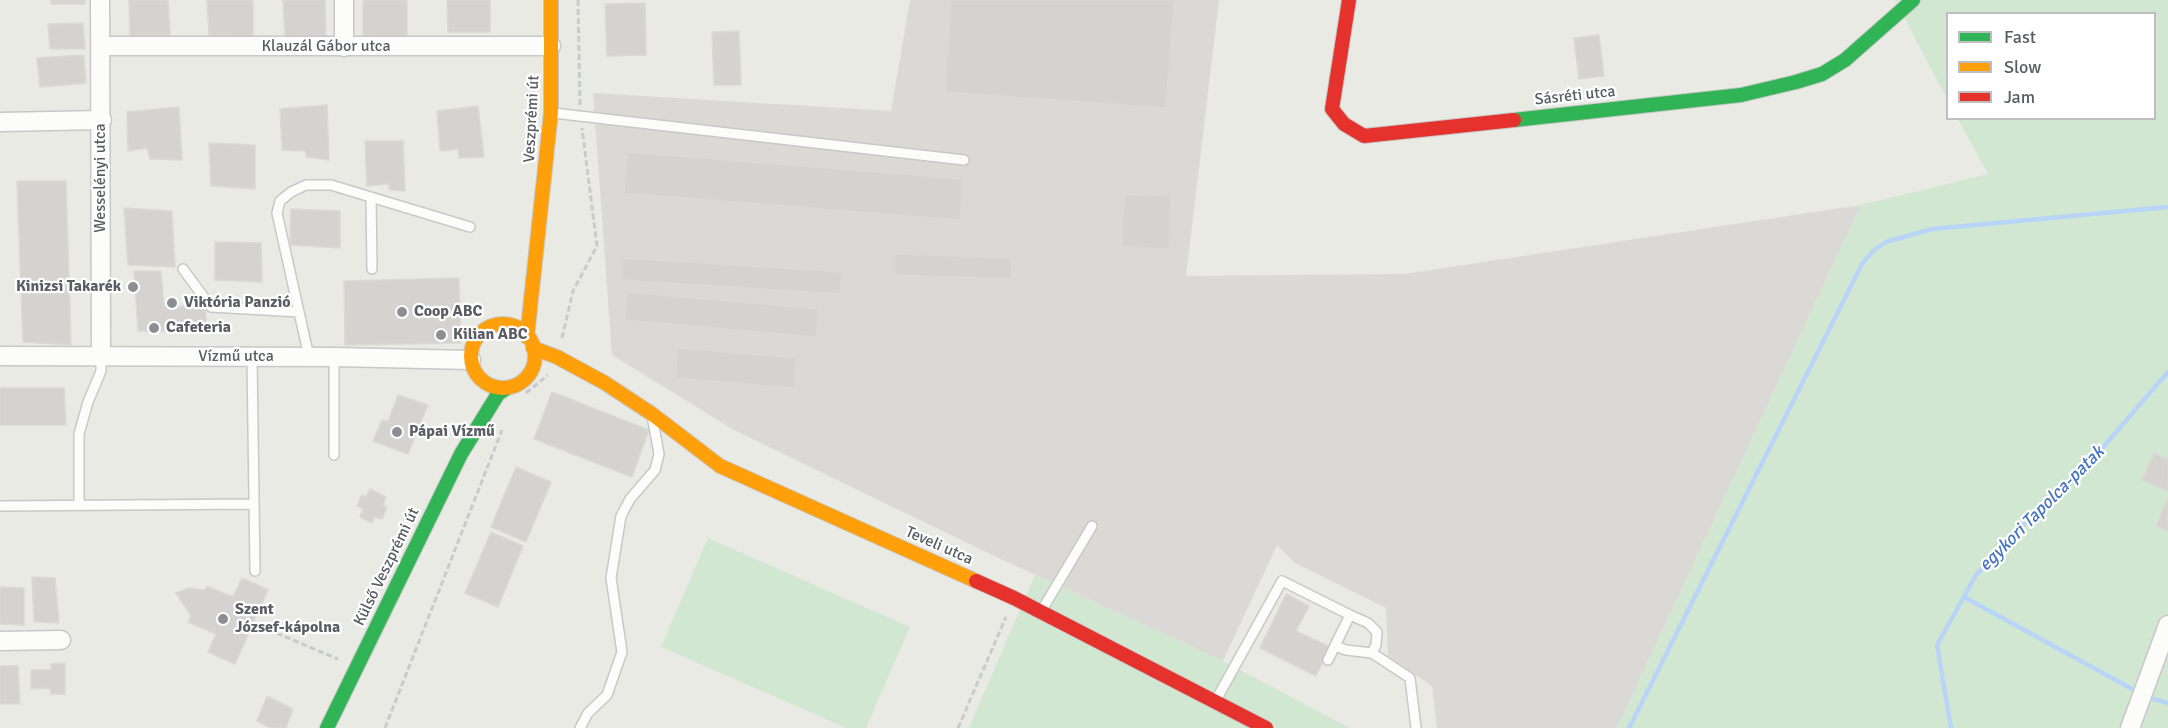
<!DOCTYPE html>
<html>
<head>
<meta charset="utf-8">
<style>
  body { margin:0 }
  #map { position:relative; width:2168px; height:728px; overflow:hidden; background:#eaeae5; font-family:Signika,sans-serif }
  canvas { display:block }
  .legend { position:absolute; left:1946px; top:12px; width:210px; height:108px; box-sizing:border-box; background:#fff; border:2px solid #bdbec1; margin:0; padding:8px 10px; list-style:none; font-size:18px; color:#5a5d63 }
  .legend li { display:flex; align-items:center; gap:12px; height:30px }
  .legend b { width:30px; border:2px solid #bdbec1 }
</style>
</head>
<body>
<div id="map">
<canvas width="2168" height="728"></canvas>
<ul class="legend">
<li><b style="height:8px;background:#30b455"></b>Fast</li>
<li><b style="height:8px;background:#ff9f0a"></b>Slow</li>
<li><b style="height:8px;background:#e5322d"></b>Jam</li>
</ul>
</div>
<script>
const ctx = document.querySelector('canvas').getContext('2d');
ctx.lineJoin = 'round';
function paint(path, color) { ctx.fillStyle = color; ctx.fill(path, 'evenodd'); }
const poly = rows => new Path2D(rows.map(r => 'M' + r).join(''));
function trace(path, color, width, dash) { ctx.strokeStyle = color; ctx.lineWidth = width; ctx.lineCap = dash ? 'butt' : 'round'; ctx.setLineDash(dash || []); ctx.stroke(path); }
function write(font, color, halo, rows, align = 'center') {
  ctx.font = font + ' Signika,sans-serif'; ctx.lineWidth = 4.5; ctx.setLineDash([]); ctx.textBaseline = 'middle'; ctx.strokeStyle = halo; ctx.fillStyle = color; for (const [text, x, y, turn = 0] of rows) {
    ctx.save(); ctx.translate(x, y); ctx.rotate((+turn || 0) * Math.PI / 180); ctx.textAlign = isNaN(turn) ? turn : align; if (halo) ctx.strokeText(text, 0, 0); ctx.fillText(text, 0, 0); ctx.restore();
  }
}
const industrial = poly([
  [910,0,1219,0,1186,276,1404,274,1861,205,1617,728,1437,728,1432,686,1388,656,1386,608,1295,563,1277,545,1223,661,990,554,734,430,612,355,593,93,891,111]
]);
const green = poly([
  [1895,0,2168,0,2168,728,1617,728,1861,205,1988,174,1958,119,2154,118,2154,14,1948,14,1947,99],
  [708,538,910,627,866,728,846,728,661,647],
  [1035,575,1223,661,1350,728,969,728]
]);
const stream = poly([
  [1964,597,2132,689],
  [2154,699,2168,703],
  [1629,728,1862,264,1873,251,1886,242,1932,229,2168,207],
  [1951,728,1937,645,1976,575,2025,523,2079,475,2168,372]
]);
const building = poly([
  [51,0,85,0,85,4,51,4,51,0],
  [129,0,168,0,170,36,130,36,129,0],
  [207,0,253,0,253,37,209,36,207,0],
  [283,0,325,0,326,38,285,39,283,0],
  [363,0,407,0,407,39,363,39,363,0],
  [447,0,490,0,490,32,448,32,447,0],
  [951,0,1174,0,1166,108,945,92,951,0],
  [645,3,646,55,607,56,605,4,645,3],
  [83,23,85,49,50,49,48,24,83,23],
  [739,31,741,85,714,85,712,32,739,31],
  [1599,35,1604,76,1579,79,1574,38,1599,35],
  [84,55,86,83,40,87,37,58,84,55],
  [327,105,329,160,307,157,305,151,282,150,280,109,327,105],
  [478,106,484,157,459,158,458,149,440,151,437,111,478,106],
  [179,107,182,160,150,159,147,148,128,151,127,112,179,107],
  [365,141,403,141,405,191,390,190,388,184,367,186,365,141],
  [209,143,255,145,255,189,211,186,209,143],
  [627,152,963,179,960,220,624,193,627,152],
  [17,181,66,181,71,345,23,342,17,181],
  [1124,194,1171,196,1169,249,1122,247,1124,194],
  [124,208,172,211,175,267,128,265,124,208],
  [291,209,340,211,340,248,290,245,291,209],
  [215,242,261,243,262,282,215,280,215,242],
  [895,254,1012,258,1011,279,895,275,895,254],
  [623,258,842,272,840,294,622,280,623,258],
  [134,271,161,271,164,306,206,307,206,332,138,331,134,271],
  [459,278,461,343,345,345,344,281,459,278],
  [627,292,819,309,816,337,625,320,627,292],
  [678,348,797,358,794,388,675,378,678,348],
  [0,388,64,388,66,425,0,425,0,388],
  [552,392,649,430,632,477,534,439,552,392],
  [398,395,428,405,408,454,373,441,382,420,388,422,398,395],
  [2154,453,2168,459,2168,491,2142,480,2154,453],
  [516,467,551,482,526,542,491,527,516,467],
  [370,489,386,497,383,505,387,508,382,519,375,517,372,523,360,517,363,509,357,506,362,495,366,497,370,489],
  [2168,498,2168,531,2156,526,2168,498],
  [491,532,523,546,498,607,465,593,491,532],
  [32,577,55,578,59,623,34,622,32,577],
  [242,578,268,590,235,664,208,652,216,634,188,622,191,616,176,593,189,588,205,590,207,586,233,597,242,578],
  [0,587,24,588,24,625,0,624,0,587],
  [1286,594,1309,606,1296,631,1330,647,1316,676,1260,648,1286,594],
  [65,663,65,694,51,694,50,688,31,689,31,670,51,670,51,664,65,663],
  [0,666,18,666,20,704,0,704,0,666],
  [267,696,293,709,286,728,271,728,257,721,267,696]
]);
const path = poly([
  [578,0,580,106],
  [562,338,573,291,597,246,582,128],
  [526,393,548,375],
  [260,626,338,659],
  [385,728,502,430],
  [958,728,1006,617]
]);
const lane = poly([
  [553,113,964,160],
  [371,197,372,269],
  [183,269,211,307,299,312],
  [252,357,255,571],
  [309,357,277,213,280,201,291,192,306,185,331,185,470,227],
  [334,357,334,455],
  [79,505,79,434,88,402,101,371,101,357],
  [0,506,254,504],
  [1042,610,1092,526],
  [1350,615,1368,623,1377,632,1376,645,1372,653],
  [1335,646,1346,650,1372,653,1410,678,1416,728],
  [1216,700,1282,581,1350,615,1328,660],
  [580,728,588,713,607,695,622,652,611,578,621,516,630,499,655,470,659,454,653,421]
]);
const street = poly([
  [100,0,101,357],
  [101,46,551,46],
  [344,47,344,0],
  [0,122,102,120],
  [0,356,334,357,471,360],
  [0,641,61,640],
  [2130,728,2168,625]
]);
const fast = poly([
  [1514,120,1741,95,1796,82,1822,74,1845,60,1913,0],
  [327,728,461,454,498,394,507,388]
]);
const slow = poly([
  '471 356a32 32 0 1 1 64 0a32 32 0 1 1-64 0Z',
  [527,337,551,112,551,0],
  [533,348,557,357,605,383,652,414,720,466,976,581]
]);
const jam = poly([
  [1349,0,1332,109,1344,124,1364,136,1514,120],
  [976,581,1014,598,1266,728]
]);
const markers = [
  [133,287,6,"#8c8e90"],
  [172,303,6,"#8c8e90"],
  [402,312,6,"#8c8e90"],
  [154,328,6,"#8c8e90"],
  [441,335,6,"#8c8e90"],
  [397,432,6,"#8c8e90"],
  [223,619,6,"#8c8e90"]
];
const streetNames = [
  ["Klauzál Gábor utca",326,47],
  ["Sásréti utca",1575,96,-6],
  ["Veszprémi út",532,119,-87],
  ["Wesselényi utca",101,178,-90],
  ["Vízmű utca",236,357],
  ["Teveli utca",939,546,24],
  ["Külső Veszprémi út",387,567,-64]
];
const poiNames = [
  ["Kinizsi Takarék",121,287,"right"],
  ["Viktória Panzió",184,303],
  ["Coop ABC",414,312],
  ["Cafeteria",166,328],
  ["Kilian ABC",453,335],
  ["Pápai Vízmű",409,432],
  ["Szent",235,610],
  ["József-kápolna",235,628]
];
const waterNames = [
  ["egykori Tapolca-patak",2042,509,-45]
];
paint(industrial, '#dad9d5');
paint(green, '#d2e7d2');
trace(stream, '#b8d4f6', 4.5);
paint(building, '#d4d3d0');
trace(building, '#dad9d4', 1.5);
trace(lane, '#c7c8c7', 12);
trace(street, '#c7c8c7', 21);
trace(fast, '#c7c7c6', 16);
trace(slow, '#c7c7c6', 16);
trace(jam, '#c7c7c6', 16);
trace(path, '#c7ccca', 3, [6, 3]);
trace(lane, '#fcfcfb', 9);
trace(street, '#fcfcfb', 18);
trace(fast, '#30b455', 14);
trace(slow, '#ff9f0a', 14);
trace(jam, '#e5322d', 14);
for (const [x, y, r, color] of markers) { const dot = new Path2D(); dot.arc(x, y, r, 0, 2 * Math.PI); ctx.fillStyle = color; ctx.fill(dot); trace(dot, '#fff', 2); }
write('16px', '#5a5d63', '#fff', streetNames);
write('bold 16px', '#5a5d63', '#fff', poiNames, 'left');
write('italic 18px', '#4573c0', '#fff', waterNames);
</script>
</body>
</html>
